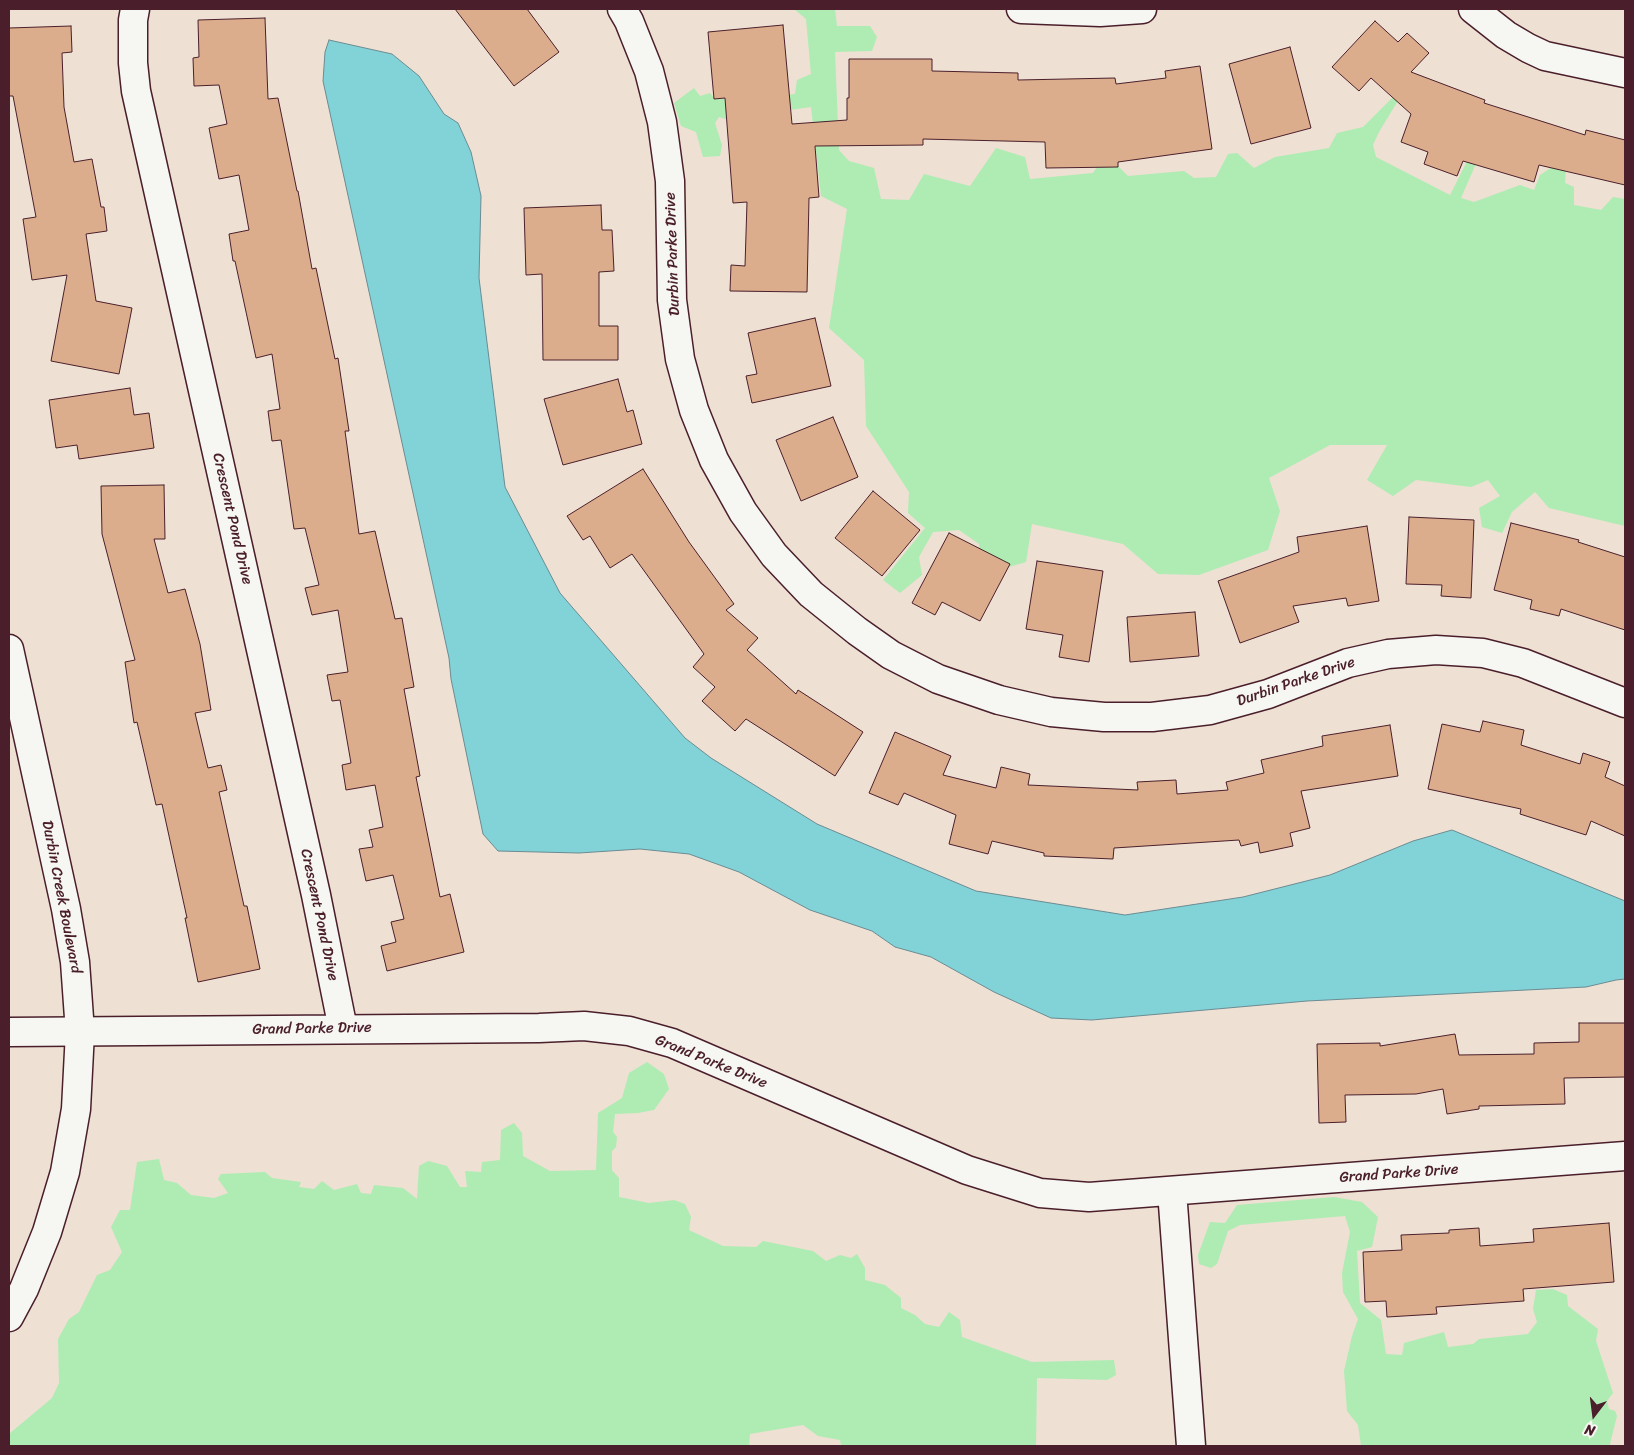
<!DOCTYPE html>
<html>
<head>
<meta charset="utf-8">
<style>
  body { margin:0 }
  #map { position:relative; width:1634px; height:1455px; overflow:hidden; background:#eee0d3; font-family:Sriracha,sans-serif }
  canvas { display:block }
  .frame { position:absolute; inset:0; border:10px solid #4a1f2b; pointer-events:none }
  .north { position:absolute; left:1569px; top:1390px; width:50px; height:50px; -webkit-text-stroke:4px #f6f6f2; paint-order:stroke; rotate:195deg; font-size:14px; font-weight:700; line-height:20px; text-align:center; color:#4a1f2b }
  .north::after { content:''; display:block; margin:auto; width:18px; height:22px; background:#4a1f2b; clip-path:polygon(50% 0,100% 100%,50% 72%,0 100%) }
</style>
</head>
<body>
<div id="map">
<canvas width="1634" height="1455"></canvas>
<div class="frame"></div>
<div class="north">N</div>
</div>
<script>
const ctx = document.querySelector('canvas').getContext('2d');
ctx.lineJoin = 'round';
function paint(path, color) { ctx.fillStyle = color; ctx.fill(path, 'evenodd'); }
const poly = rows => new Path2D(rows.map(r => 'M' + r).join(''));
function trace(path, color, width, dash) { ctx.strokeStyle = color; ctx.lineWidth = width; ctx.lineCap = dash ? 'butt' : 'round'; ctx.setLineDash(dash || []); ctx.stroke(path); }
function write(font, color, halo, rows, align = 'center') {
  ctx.font = font + ' Sriracha,sans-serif'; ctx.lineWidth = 4; ctx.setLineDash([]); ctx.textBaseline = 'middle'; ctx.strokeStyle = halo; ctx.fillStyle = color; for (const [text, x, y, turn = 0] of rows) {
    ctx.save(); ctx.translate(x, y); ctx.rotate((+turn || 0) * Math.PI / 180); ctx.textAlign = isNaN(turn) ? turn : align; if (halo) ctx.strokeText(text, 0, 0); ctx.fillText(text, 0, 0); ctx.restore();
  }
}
const green = poly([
  [794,9,835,9,837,26,870,26,877,37,872,51,835,52,839,150,849,161,874,168,881,199,909,200,924,174,970,186,996,148,1025,157,1030,179,1093,173,1098,165,1117,165,1128,176,1184,171,1194,178,1216,177,1228,154,1237,153,1254,168,1275,157,1329,148,1337,133,1363,127,1393,97,1399,99,1379,132,1373,145,1376,157,1450,195,1488,120,1492,127,1461,198,1474,202,1520,185,1534,190,1540,175,1552,167,1566,166,1565,183,1574,187,1574,205,1601,210,1613,197,1625,199,1625,526,1549,508,1535,492,1512,512,1502,533,1482,527,1479,508,1500,496,1488,480,1471,487,1416,480,1393,496,1367,480,1387,445,1330,445,1269,478,1280,511,1268,550,1199,575,1158,574,1123,544,1032,524,1026,562,1009,567,979,550,979,544,959,530,933,532,919,557,922,575,900,593,883,580,925,528,908,513,909,492,866,426,864,360,829,328,847,209,821,196,811,107,754,115,732,121,719,117,715,123,722,145,720,156,703,157,696,132,681,126,674,103,694,88,700,96,710,93,715,99,761,98,795,94,797,80,811,74,806,19],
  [647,1062,664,1074,669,1089,654,1110,638,1113,615,1114,613,1132,617,1137,616,1147,612,1151,612,1170,619,1178,619,1197,649,1203,674,1200,685,1204,691,1217,689,1230,723,1246,756,1247,763,1241,813,1251,826,1261,840,1255,851,1258,857,1254,865,1268,865,1280,885,1285,901,1298,901,1308,915,1315,925,1324,939,1327,949,1312,960,1320,962,1337,1032,1362,1114,1360,1116,1375,1107,1380,1037,1378,1036,1446,841,1446,840,1440,818,1436,803,1425,750,1434,749,1446,702,1446,701,1445,697,1446,9,1446,9,1434,52,1398,59,1383,58,1339,69,1319,79,1312,97,1275,110,1270,122,1252,111,1227,120,1210,130,1210,137,1162,159,1159,164,1180,177,1183,191,1195,214,1198,228,1193,218,1179,221,1174,265,1172,272,1178,301,1182,299,1187,314,1189,322,1181,334,1190,357,1184,361,1193,371,1194,374,1185,403,1188,417,1199,419,1166,428,1161,447,1166,460,1187,467,1187,465,1171,481,1172,482,1162,500,1160,501,1130,514,1123,522,1133,523,1156,550,1171,596,1170,598,1113,622,1098,629,1073],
  [1334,1197,1362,1202,1378,1217,1372,1247,1357,1251,1360,1303,1381,1320,1386,1354,1402,1355,1404,1343,1444,1332,1448,1347,1473,1344,1479,1339,1528,1334,1537,1322,1533,1309,1536,1290,1553,1289,1567,1295,1568,1306,1598,1329,1596,1341,1613,1393,1607,1401,1609,1409,1615,1411,1617,1416,1610,1444,1611,1446,1361,1446,1358,1425,1347,1411,1344,1371,1352,1336,1358,1319,1343,1292,1342,1273,1350,1232,1345,1216,1240,1225,1228,1231,1217,1264,1211,1268,1199,1264,1198,1255,1210,1222,1225,1223,1237,1205]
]);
const water = poly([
  [329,40,392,54,419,76,444,114,458,123,471,152,481,196,479,278,505,487,560,593,685,738,711,758,817,824,976,891,1125,915,1243,897,1330,875,1413,841,1452,830,1625,901,1625,979,1616,980,1586,987,1307,1001,1092,1020,1051,1018,994,992,931,957,895,947,872,931,810,910,739,872,689,854,640,849,579,853,498,851,483,834,451,679,449,658,323,81,325,52,329,40]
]);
const building = poly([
  [455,9,527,9,559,52,514,86,455,9],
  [265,18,268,99,278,98,297,191,298,191,312,269,316,268,335,359,338,358,349,431,345,431,359,534,375,531,395,619,402,618,414,687,404,689,420,776,416,777,440,897,450,894,464,952,387,971,381,946,396,942,391,922,404,919,393,875,366,881,359,849,373,847,369,830,383,827,375,785,346,790,342,765,351,763,340,700,332,701,327,675,348,672,338,610,312,615,305,588,319,585,305,528,294,529,281,440,272,441,268,411,280,409,272,354,256,358,235,261,233,261,229,234,249,230,239,175,219,179,209,128,227,124,219,85,194,86,193,58,199,57,198,20,265,18],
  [1375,21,1398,42,1407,33,1429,53,1411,72,1485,100,1484,103,1585,135,1586,130,1625,140,1625,185,1539,165,1534,182,1463,161,1457,176,1424,164,1428,152,1401,142,1411,114,1371,78,1359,91,1332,67,1375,21],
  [783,25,792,124,847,120,847,98,849,98,849,59,932,59,932,71,1018,73,1018,80,1115,78,1116,84,1166,78,1165,71,1200,66,1212,149,1118,162,1118,167,1046,168,1045,142,923,139,923,145,815,146,819,197,809,198,807,292,730,291,731,265,745,266,747,202,733,203,725,98,714,99,708,32,783,25],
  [71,26,72,52,62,53,64,107,74,162,92,159,101,207,104,207,107,231,86,234,96,301,132,308,119,374,51,361,67,275,32,280,23,219,36,217,13,96,9,96,9,28,71,26],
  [1290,47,1311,128,1251,144,1229,64,1290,47],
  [601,205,602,230,612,230,614,271,599,272,599,326,618,326,618,360,543,360,542,274,526,275,524,208,601,205],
  [815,318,831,386,752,403,746,376,757,374,748,333,815,318],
  [618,379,627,412,633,410,642,444,563,465,544,399,618,379],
  [130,388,134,415,149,413,154,448,79,459,77,445,56,448,49,400,130,388],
  [833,417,858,477,801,501,776,440,833,417],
  [643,469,689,542,734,604,726,610,758,638,747,650,796,694,798,690,863,732,835,776,746,719,735,731,702,701,715,687,693,667,704,654,632,554,610,568,590,536,583,540,567,516,643,469],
  [164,485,165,539,154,539,168,593,185,589,200,644,211,710,195,713,208,768,221,765,227,790,219,792,244,906,247,906,260,969,198,982,185,918,187,918,162,804,156,805,137,722,134,723,125,662,135,660,102,534,101,486,164,485],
  [873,491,920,530,882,576,835,538,873,491],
  [1409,517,1474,520,1471,598,1441,596,1442,585,1406,584,1409,517],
  [1511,523,1579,540,1578,542,1625,557,1625,630,1561,609,1559,616,1530,609,1532,600,1494,590,1511,523],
  [1367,526,1379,601,1348,606,1346,598,1293,606,1299,622,1240,643,1218,581,1299,552,1297,537,1367,526],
  [949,533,1010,564,980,621,942,602,935,615,912,603,949,533],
  [1037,561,1103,571,1089,662,1059,657,1063,635,1026,629,1037,561],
  [1195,612,1199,656,1130,662,1127,617,1195,612],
  [1483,721,1524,730,1521,745,1580,764,1583,753,1610,762,1605,777,1625,786,1625,836,1591,821,1586,835,1520,814,1521,809,1428,789,1442,724,1480,732,1483,721],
  [1390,725,1398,776,1301,791,1310,828,1290,833,1293,846,1260,853,1258,842,1241,846,1239,840,1114,848,1113,859,1044,856,1044,853,992,841,988,854,949,844,956,815,904,793,898,805,869,793,895,732,951,756,943,775,996,788,1001,767,1030,774,1028,785,1138,790,1137,782,1176,780,1177,794,1228,790,1226,782,1264,773,1261,760,1323,746,1322,736,1390,725],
  [1579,1023,1625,1023,1625,1077,1564,1078,1565,1104,1479,1106,1479,1109,1447,1114,1443,1089,1416,1094,1345,1095,1346,1122,1319,1123,1317,1044,1380,1043,1380,1046,1455,1034,1459,1055,1534,1054,1534,1043,1579,1042,1579,1023],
  [1609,1223,1614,1282,1523,1289,1524,1301,1436,1307,1437,1314,1387,1317,1386,1301,1365,1302,1363,1252,1402,1250,1401,1235,1449,1233,1449,1230,1479,1228,1480,1246,1534,1242,1533,1229,1609,1223]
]);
const minor = poly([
  [135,9,133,20,133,63,136,91,316,895,343,1029],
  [622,9,629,21,649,71,662,122,670,181,672,300,680,359,694,410,714,460,743,512,774,555,811,594,857,631,891,655,938,679,999,700,1051,712,1104,717,1152,717,1210,710,1268,694,1348,663,1388,654,1436,650,1483,653,1523,663,1625,703],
  [1021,9,1100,12,1142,9],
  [1473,9,1506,35,1528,48,1545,56,1625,73],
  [9,1032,539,1028,584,1026,629,1031,672,1043,967,1170,1040,1193,1089,1197,1625,1156],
  [1172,1191,1191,1446]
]);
const tertiary = poly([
  [9,649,66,909,75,962,80,1032,76,1109,65,1172,47,1232,24,1289,9,1317]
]);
const streetNames = [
  ["Durbin Parke Drive",673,254,-92],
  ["Crescent Pond Drive",232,519,77],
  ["Durbin Parke Drive",1296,682,-19],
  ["Durbin Creek Boulevard",61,897,79],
  ["Crescent Pond Drive",319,915,78],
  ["Grand Parke Drive",312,1029,-1],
  ["Grand Parke Drive",711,1062,22],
  ["Grand Parke Drive",1399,1174,-4]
];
paint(green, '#aeecb3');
paint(water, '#81d3d7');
trace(water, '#6b8b92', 1);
paint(building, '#dbad8c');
trace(building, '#4a1f2b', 1);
trace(minor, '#4a1f2b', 31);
trace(tertiary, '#4a1f2b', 31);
trace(minor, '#f6f6f2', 28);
trace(tertiary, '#f6f6f2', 28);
write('15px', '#4a1f2b', '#f6f6f2', streetNames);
</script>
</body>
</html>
